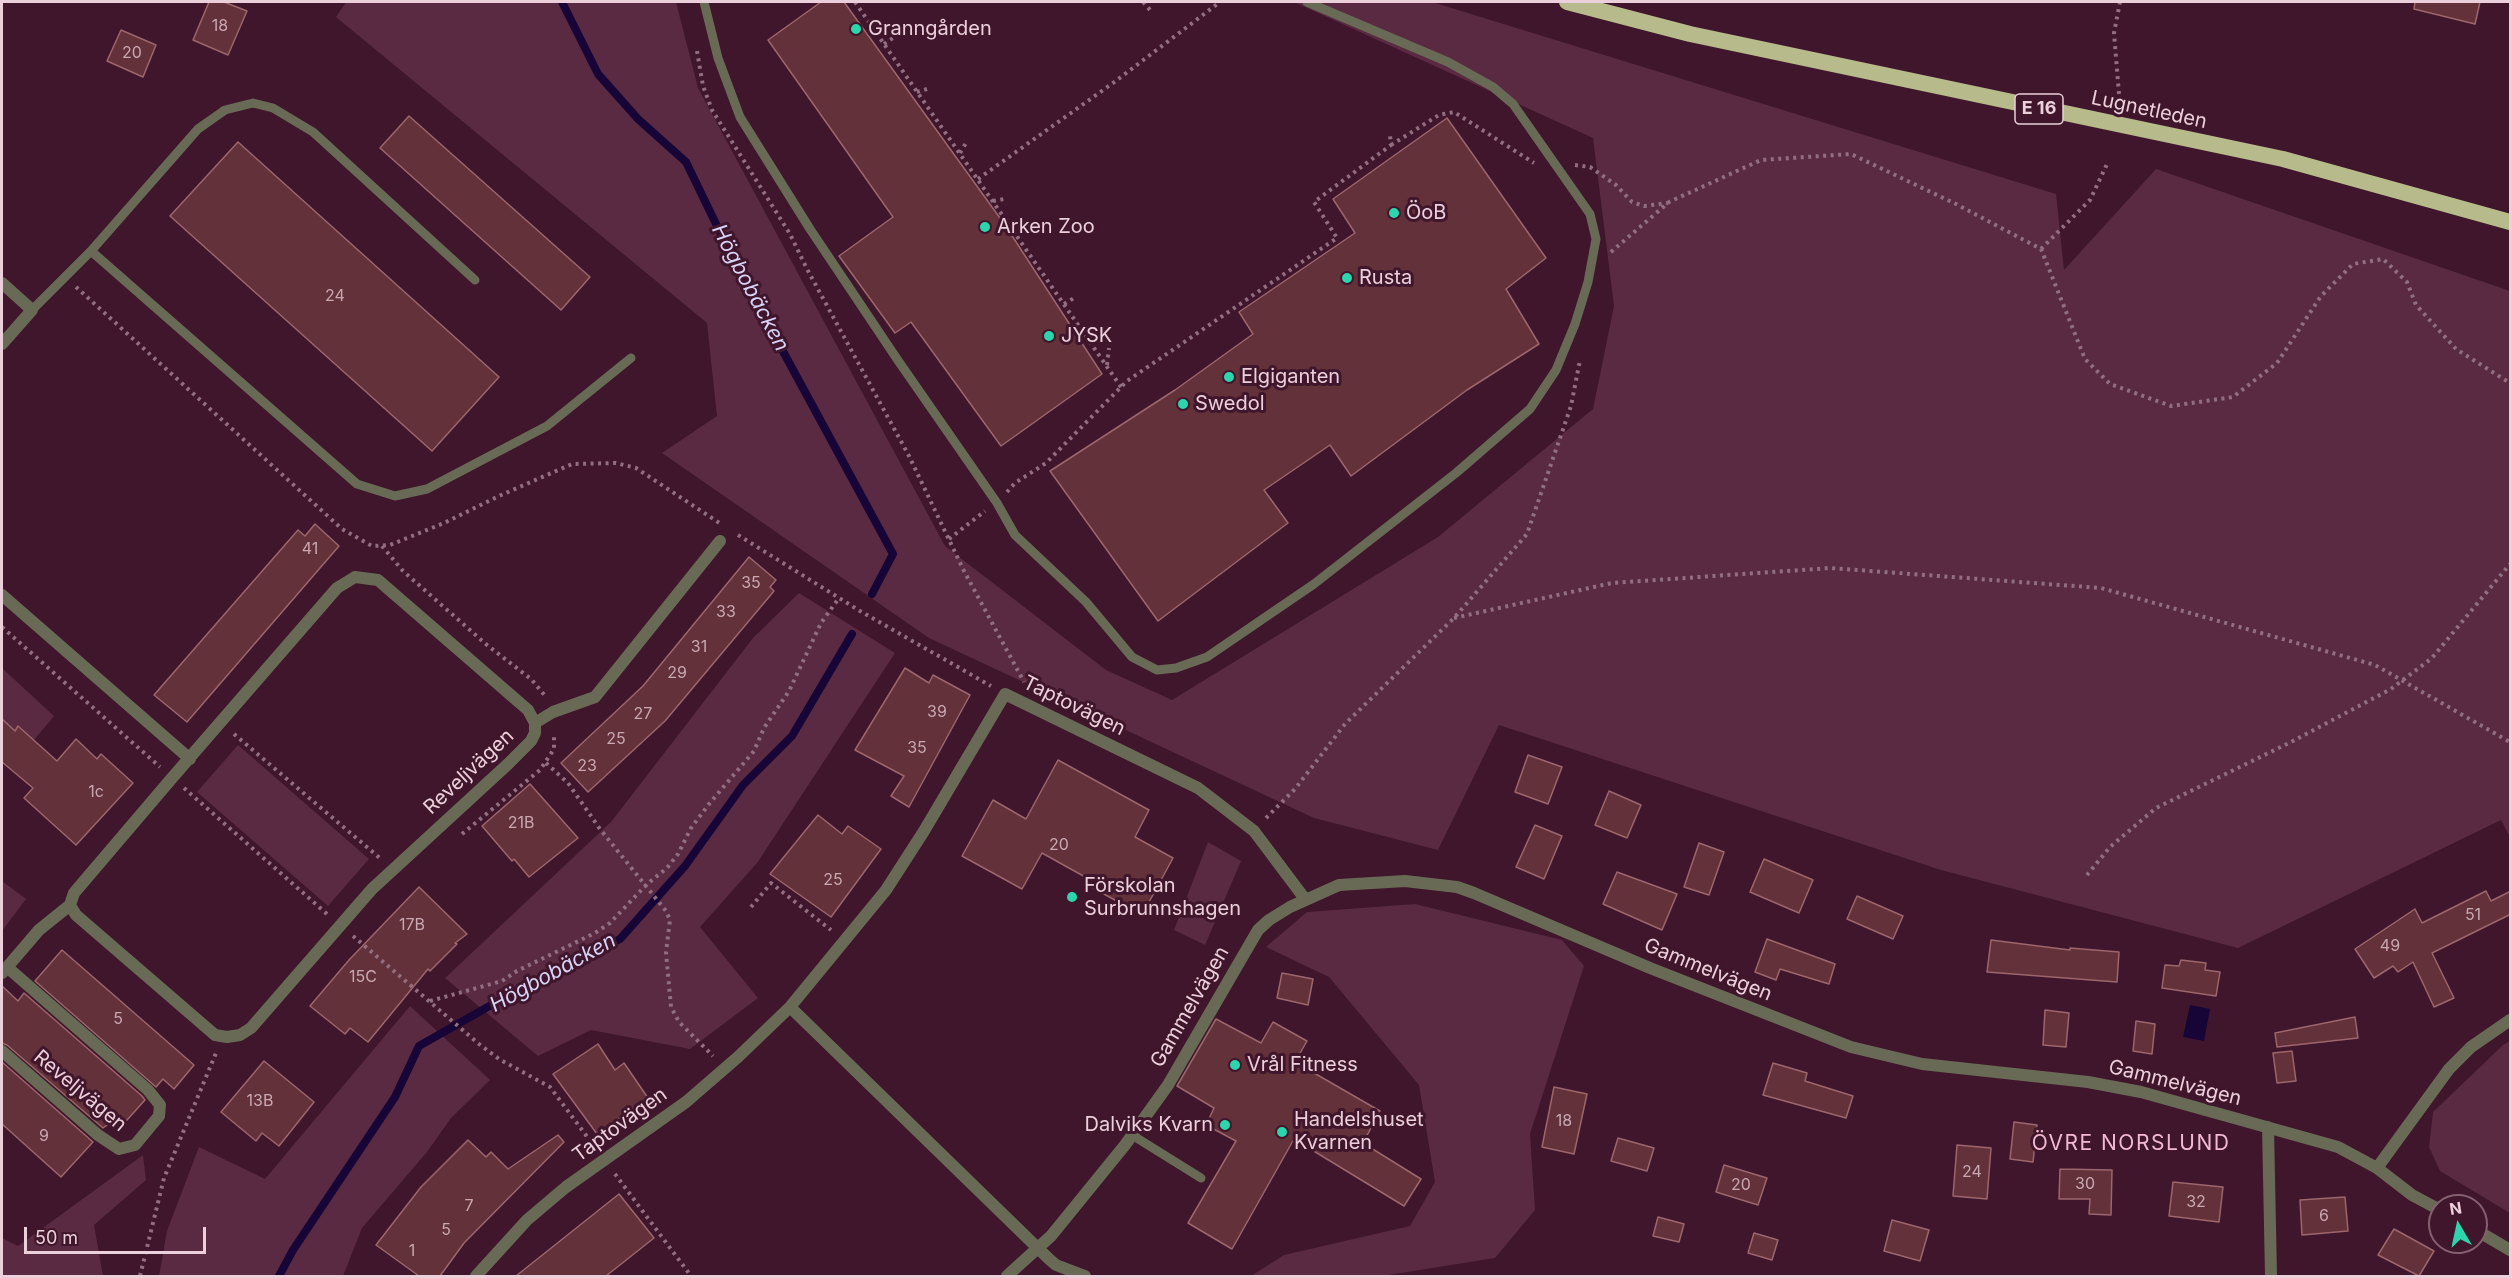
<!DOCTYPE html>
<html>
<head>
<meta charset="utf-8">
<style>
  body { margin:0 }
  #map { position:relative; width:2512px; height:1278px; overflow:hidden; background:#3f162b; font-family:Inter,sans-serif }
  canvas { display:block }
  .frame { position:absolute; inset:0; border:3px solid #ebcfda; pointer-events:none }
  .north { position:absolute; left:2428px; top:1194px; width:60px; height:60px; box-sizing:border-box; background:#3f162b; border:2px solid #846071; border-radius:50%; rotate:351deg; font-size:16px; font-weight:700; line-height:24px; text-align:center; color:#ebcfda }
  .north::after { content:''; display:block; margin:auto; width:21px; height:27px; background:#2cd5ab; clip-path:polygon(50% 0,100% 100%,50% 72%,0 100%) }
  .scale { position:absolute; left:24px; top:1227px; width:182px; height:27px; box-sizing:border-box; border:3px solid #ebcfda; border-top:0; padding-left:8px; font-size:18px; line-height:21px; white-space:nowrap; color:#ebcfda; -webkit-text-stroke:4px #3f162b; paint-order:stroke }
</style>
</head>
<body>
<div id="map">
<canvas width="2512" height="1278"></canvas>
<div class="frame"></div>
<div class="north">N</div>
<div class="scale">50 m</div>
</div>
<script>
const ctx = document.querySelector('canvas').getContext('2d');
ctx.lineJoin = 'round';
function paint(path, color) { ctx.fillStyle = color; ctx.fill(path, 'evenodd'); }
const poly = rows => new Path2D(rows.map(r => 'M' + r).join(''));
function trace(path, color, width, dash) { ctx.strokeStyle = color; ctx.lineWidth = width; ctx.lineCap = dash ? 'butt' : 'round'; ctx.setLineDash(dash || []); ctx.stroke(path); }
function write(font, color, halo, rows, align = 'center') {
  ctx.font = font + ' Inter,sans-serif'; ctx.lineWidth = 6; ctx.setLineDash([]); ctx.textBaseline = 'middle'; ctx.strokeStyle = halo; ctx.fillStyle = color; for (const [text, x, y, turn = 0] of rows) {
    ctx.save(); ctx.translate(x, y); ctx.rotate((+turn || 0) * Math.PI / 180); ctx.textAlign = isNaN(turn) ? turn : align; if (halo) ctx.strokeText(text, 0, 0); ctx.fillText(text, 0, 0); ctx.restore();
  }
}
const green = poly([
  [346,2,676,2,698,88,945,546,1106,670,1172,700,1438,537,1593,409,1614,306,1593,138,1294,2,1432,2,2056,194,2064,270,2156,169,2510,291,2510,837,2501,820,2238,948,1941,870,1499,725,1438,850,1314,818,929,638,662,453,717,416,707,323,336,17],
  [799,593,895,653,757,863,700,927,758,998,690,1049,591,1030,538,1056,445,978,611,822,753,638],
  [2,668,54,716,34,740,19,726,15,731,2,719],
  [238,745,369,859,328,906,197,792],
  [1208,842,1241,861,1205,945,1174,930],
  [2,881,26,899,2,931],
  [1415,904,1562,940,1584,966,1530,1134,1535,1210,1495,1258,1382,1276,1251,1276,1284,1255,1410,1226,1435,1182,1419,1085,1329,977,1266,947,1307,912],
  [410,1006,490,1080,451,1118,427,1152,362,1228,343,1276,159,1276,167,1231,199,1147,265,1179],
  [2510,1041,2510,1213,2440,1171,2429,1147,2433,1112,2503,1045],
  [143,1155,146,1180,94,1225,103,1276,2,1276,2,1238,18,1246]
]);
const water = poly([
  [2190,1005,2210,1009,2204,1041,2183,1037]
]);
const stream = poly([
  [562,2,598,74,638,119,686,162,734,261,893,554,872,594],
  [279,1276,293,1250,395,1097,419,1046,500,1000,620,939,685,866,743,785,792,736,852,634]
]);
const building = poly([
  [209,2,224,2,247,11,228,55,193,40,209,2],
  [821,2,844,2,1005,225,1102,374,1001,446,911,322,895,333,839,256,893,217,768,40,821,2],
  [2415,2,2480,2,2475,24,2414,9,2415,2],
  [121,30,156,45,143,77,107,61,121,30],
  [409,116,590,277,561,310,380,148,409,116],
  [1447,118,1546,258,1506,289,1539,344,1467,390,1351,476,1330,445,1264,490,1288,523,1158,621,1050,471,1175,390,1253,334,1239,312,1355,233,1333,199,1447,118],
  [238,142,499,377,432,451,170,216,238,142],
  [315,524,339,546,187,722,154,695,298,530,305,536,315,524],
  [749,557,776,580,770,587,774,591,665,721,588,792,561,763,643,686,749,557],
  [905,668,929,683,933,675,970,695,909,807,891,796,904,776,855,750,905,668],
  [2,719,15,731,18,726,57,761,76,739,97,759,101,754,133,783,76,845,24,798,33,788,2,762,2,719],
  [1528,755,1562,767,1548,804,1515,792,1528,755],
  [1058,760,1149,810,1135,837,1173,858,1142,915,1084,883,1087,878,1042,853,1022,889,962,856,993,800,1026,819,1058,760],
  [530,784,578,838,529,877,514,859,512,861,482,826,530,784],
  [1609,791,1641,805,1627,838,1595,825,1609,791],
  [818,815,842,834,848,826,881,849,831,917,770,874,818,815],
  [1535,825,1562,836,1544,879,1516,867,1535,825],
  [1699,843,1724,852,1709,895,1684,887,1699,843],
  [1764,859,1813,880,1799,913,1750,892,1764,859],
  [1617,872,1677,894,1662,930,1603,904,1617,872],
  [419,887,467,934,455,943,457,944,430,971,428,969,368,1042,350,1028,345,1034,310,1006,349,960,419,887],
  [2486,891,2491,901,2511,891,2511,914,2432,953,2454,998,2434,1007,2413,962,2398,972,2393,966,2374,978,2355,949,2415,909,2422,923,2486,891],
  [1857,896,1903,916,1893,939,1847,919,1857,896],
  [1767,939,1835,964,1829,984,1780,969,1776,980,1755,972,1767,939],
  [1991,940,2070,950,2070,948,2119,952,2117,982,1987,972,1991,940],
  [62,950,194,1065,174,1089,163,1079,156,1087,35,981,62,950],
  [2181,960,2206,963,2205,970,2220,972,2216,996,2162,988,2165,965,2179,966,2181,960],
  [1282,973,1313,979,1308,1005,1277,998,1282,973],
  [2,986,18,1001,24,993,142,1096,145,1100,118,1130,110,1123,103,1128,7,1045,2,1043,2,986],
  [2045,1010,2069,1013,2066,1047,2043,1045,2045,1010],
  [2355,1017,2358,1038,2277,1047,2275,1033,2355,1017],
  [1216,1019,1261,1043,1273,1022,1307,1041,1295,1062,1380,1111,1363,1143,1421,1179,1404,1206,1294,1139,1232,1249,1188,1223,1236,1141,1206,1125,1214,1108,1177,1086,1216,1019],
  [2136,1021,2155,1024,2152,1054,2133,1051,2136,1021],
  [598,1044,615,1070,624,1063,648,1098,597,1134,553,1074,598,1044],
  [2292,1051,2296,1081,2277,1083,2273,1053,2292,1051],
  [264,1061,314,1102,279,1146,262,1133,256,1141,221,1112,264,1061],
  [2,1062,93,1142,61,1177,2,1124,2,1062],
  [1773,1063,1807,1073,1805,1081,1853,1096,1846,1118,1763,1095,1773,1063],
  [1554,1087,1587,1094,1574,1154,1542,1147,1554,1087],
  [2014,1122,2037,1125,2033,1162,2010,1159,2014,1122],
  [558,1135,564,1142,464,1243,440,1276,419,1276,376,1245,421,1187,468,1140,486,1157,491,1152,508,1169,558,1135],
  [1618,1138,1654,1148,1647,1171,1611,1161,1618,1138],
  [1957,1145,1991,1148,1987,1199,1953,1196,1957,1145],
  [1724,1165,1767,1178,1758,1205,1716,1192,1724,1165],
  [2060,1169,2112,1170,2111,1215,2089,1214,2090,1199,2059,1199,2060,1169],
  [2173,1182,2223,1187,2219,1222,2169,1216,2173,1182],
  [619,1194,654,1238,606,1276,516,1276,619,1194],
  [2345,1197,2348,1231,2302,1235,2300,1200,2345,1197],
  [1658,1217,1684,1224,1679,1242,1653,1236,1658,1217],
  [1892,1220,1929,1230,1920,1261,1884,1251,1892,1220],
  [2394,1229,2434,1251,2419,1276,2378,1255,2394,1229],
  [1754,1233,1778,1240,1772,1260,1748,1253,1754,1233]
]);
const path = poly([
  [855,2,1121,387],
  [1143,2,1151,11],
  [884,44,909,27],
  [697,51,703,86,712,110,790,234,807,269,909,456,964,571,1024,682],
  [917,92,927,89],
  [2119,94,2114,33,2120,2],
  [1391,145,1439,115,1454,112,1534,163],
  [960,153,966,143],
  [1575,165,1590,167,1616,185,1632,202,1644,206,1668,203],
  [978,179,1113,83,1220,2],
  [993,201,1004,199],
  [2041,249,2090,200,2108,162],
  [1611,252,1669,202,1761,160,1851,154,1956,204,2041,249,2085,359,2110,384,2171,406,2233,397,2277,363,2321,296,2353,264,2383,259,2407,282,2416,305,2456,349,2510,383],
  [76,287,342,529,372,546,390,545,444,523,499,496,572,464,616,463,636,468,721,524],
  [1064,304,1074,298],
  [1107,365,1109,348],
  [1007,492,1015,483,1046,463,1127,381,1337,238,1314,202,1391,145,1390,135],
  [738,535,860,611,991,686],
  [949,539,985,511],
  [382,546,403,571,487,645,531,679,546,697],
  [1454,618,1612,583,1830,568,2101,588,2375,665,2510,742],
  [2,627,160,767],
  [234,734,381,859],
  [546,763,568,783,600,829,666,911,670,920,666,952,671,1007,679,1022,713,1056],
  [184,788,327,914],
  [1266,818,1295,789,1345,724,1454,618,1527,534,1571,406,1580,360],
  [462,834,540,770,554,749,554,735],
  [2087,875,2110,847,2156,808,2291,742,2391,689,2432,658,2510,564],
  [751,907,771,883,831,930],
  [353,936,479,1044,499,1059,550,1087,594,1146],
  [430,1001,502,981,517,971,595,933,610,923,646,885,667,868,678,854,691,828,709,804,754,751,764,728,789,691,821,623,839,598],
  [615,1174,691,1276],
  [140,1276,164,1178,216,1053]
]);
const service = poly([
  [704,2,718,58,740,117,810,229,897,359,997,503,1015,535,1086,602,1132,657,1157,670,1176,668,1207,657,1314,584,1456,473,1530,409,1556,370,1575,324,1588,282,1596,239,1590,214,1513,104,1493,87,1448,62,1307,2],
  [91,251,357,484,395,496,427,489,547,426,631,358],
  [32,310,91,251,198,129,225,110,253,103,273,108,313,132,475,280],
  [1132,1135,1201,1178]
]);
const minor = poly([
  [2,283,32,310,2,344],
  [355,577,378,580,528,710,535,723,535,733,531,741,508,764,372,889,251,1028,240,1035,227,1037,215,1035,76,915,70,905,74,893,172,778,337,588,355,577],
  [2,595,190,759],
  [535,723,553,712,595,697,720,541],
  [2,973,39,930,70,905],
  [790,1007,1049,1259,1056,1265,1085,1276],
  [2,1051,98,1135,119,1149,135,1145,159,1116,160,1105,148,1090,7,967],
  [2268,1127,2271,1276],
  [2377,1168,2449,1069,2471,1047,2510,1020],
  [2476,1230,2510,1250],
  [476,1276,527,1220,566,1187,686,1102,738,1057,790,1007,886,890,924,831,1005,694,1198,788,1254,831,1305,899],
  [1007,1276,1051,1236,1125,1145,1168,1085,1258,930,1269,920,1290,907,1339,885,1405,881,1457,887,1474,893,1650,968,1851,1047,1922,1064,2088,1082,2141,1092,2338,1147,2377,1168,2412,1195,2440,1210]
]);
const trunk = poly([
  [1567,2,1690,34,2283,159,2510,222]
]);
const markers = [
  [856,29,6,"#2cd5ab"],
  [1394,213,6,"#2cd5ab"],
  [985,227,6,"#2cd5ab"],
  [1347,278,6,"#2cd5ab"],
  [1049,336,6,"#2cd5ab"],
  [1229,377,6,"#2cd5ab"],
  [1183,404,6,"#2cd5ab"],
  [1072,897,6,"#2cd5ab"],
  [1235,1065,6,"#2cd5ab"],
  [1225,1125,6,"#2cd5ab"],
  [1282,1132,6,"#2cd5ab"]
];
const numberNames = [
  ["18",220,26],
  ["20",132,53],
  ["24",335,296],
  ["41",310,549],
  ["35",751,583],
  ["33",726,612],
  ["31",699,647],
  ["29",677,673],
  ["39",937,712],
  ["27",643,714],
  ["25",616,739],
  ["35",917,748],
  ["23",587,766],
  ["1c",96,792],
  ["21B",521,823],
  ["20",1059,845],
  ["25",833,880],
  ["51",2473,915],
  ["17B",412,925],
  ["49",2390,946],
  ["15C",363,977],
  ["5",118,1019],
  ["13B",260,1101],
  ["18",1564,1121],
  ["9",44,1136],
  ["24",1972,1172],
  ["30",2085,1184],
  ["20",1741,1185],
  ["32",2196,1202],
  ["7",469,1206],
  ["6",2324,1216],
  ["5",446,1230],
  ["1",412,1251]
];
const shields = [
  [2039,109,48]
];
const shieldNames = [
  ["E 16",2039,109]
];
const poiNames = [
  ["Granngården",868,29],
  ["ÖoB",1406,213],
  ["Arken Zoo",997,227],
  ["Rusta",1359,278],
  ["JYSK",1061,336],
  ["Elgiganten",1241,377],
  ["Swedol",1195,404],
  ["Förskolan",1084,886],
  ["Surbrunnshagen",1084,909],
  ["Vrål Fitness",1247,1065],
  ["Handelshuset",1294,1120],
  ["Kvarnen",1294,1143],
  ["Dalviks Kvarn",1213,1125,"right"]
];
const streetNames = [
  ["Lugnetleden",2149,110,12],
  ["Taptovägen",1074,706,26],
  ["Reveljvägen",469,772,-43],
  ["Gammelvägen",1708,970,22],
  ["Gammelvägen",1190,1007,-60],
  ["Gammelvägen",2175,1083,14],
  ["Reveljvägen",80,1091,40],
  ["Taptovägen",620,1125,-36]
];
const waterNames = [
  ["Högbobäcken",750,288,62],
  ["Högbobäcken",553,973,-29]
];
const neighbourhoodNames = [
  ["ÖVRE NORSLUND",2131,1144]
];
paint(green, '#5a2a42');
paint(water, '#170538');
trace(stream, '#170538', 8);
paint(building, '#623139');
trace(building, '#9d666d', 1.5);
trace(path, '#926f80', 4, [3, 4.5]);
trace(service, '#686a55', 9);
trace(minor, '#686a55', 12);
trace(trunk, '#b7ba8a', 16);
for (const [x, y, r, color] of markers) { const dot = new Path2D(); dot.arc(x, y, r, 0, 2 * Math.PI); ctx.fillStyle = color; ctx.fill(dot); trace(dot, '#3f162b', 2); }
write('16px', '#c9a8b2', null, numberNames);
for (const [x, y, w] of shields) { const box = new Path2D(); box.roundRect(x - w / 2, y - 15, w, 30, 4.5); ctx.fillStyle = '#3f162b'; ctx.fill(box); trace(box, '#ebcfda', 1.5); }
write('bold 18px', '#ebcfda', null, shieldNames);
write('20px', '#ebcfda', '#3f162b', poiNames, 'left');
write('20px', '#ebcfda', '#3f162b', streetNames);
write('italic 21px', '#d8d3f7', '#3f162b', waterNames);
ctx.letterSpacing = '1.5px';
write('21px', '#f2bad2', '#3f162b', neighbourhoodNames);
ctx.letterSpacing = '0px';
</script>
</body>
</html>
